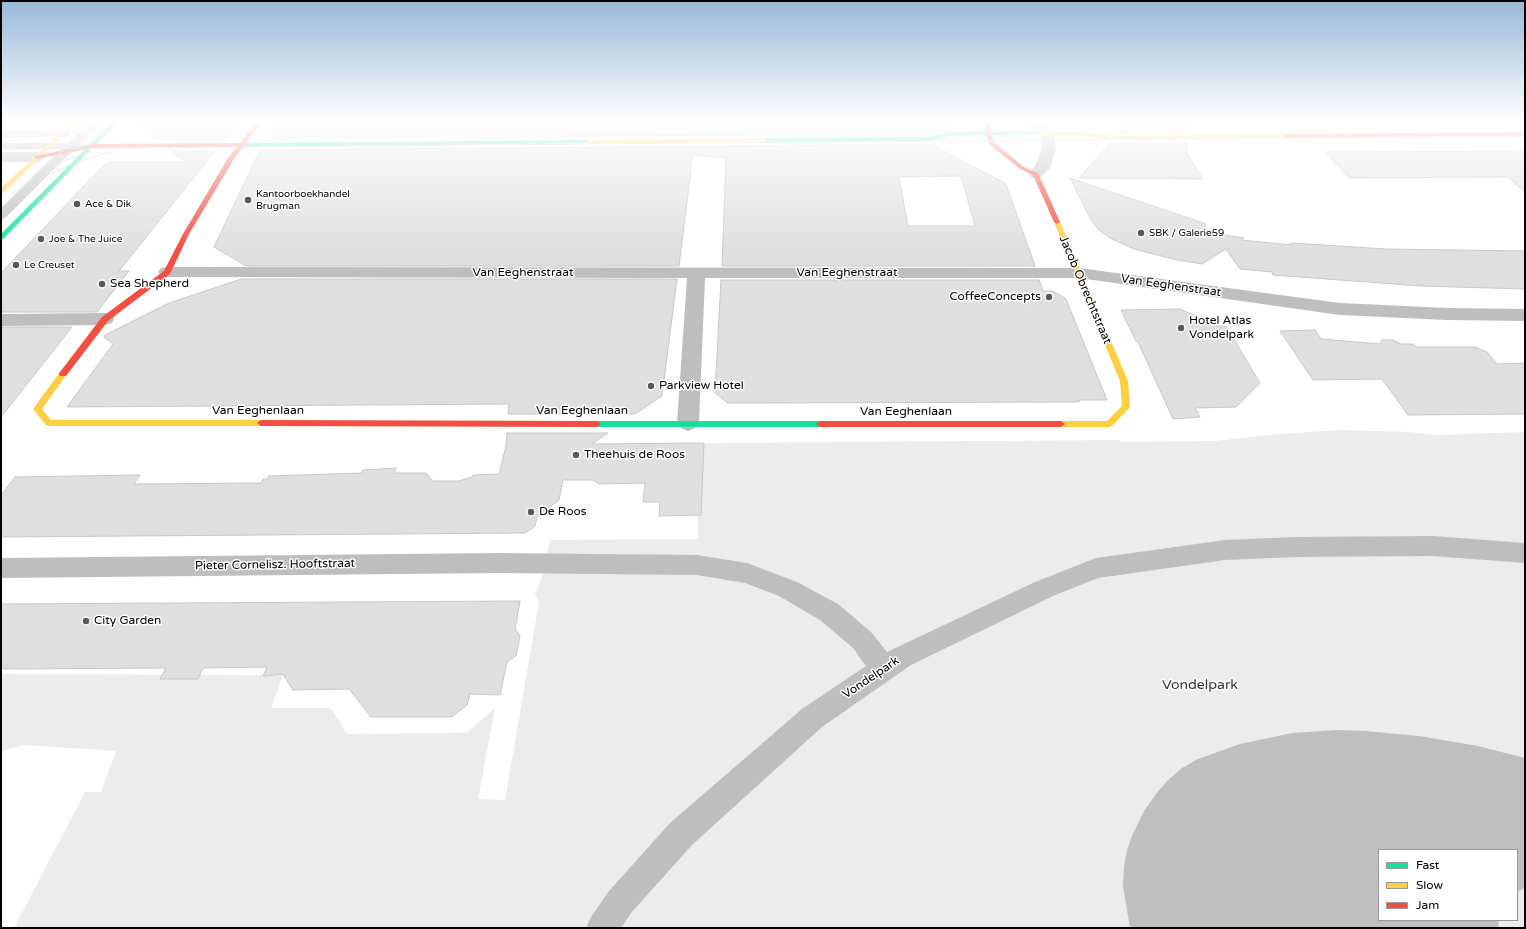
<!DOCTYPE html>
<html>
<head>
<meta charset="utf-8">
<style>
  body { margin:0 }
  #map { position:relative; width:1526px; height:929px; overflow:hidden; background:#fff; font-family:"Varela Round",sans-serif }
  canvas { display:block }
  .frame { position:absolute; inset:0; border:2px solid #000; pointer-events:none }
  .legend { position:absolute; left:1378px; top:849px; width:140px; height:72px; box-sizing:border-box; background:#fff; border:1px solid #999; margin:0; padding:5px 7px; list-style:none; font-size:12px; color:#000 }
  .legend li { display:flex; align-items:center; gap:8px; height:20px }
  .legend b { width:20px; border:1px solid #999 }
</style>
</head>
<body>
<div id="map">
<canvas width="1526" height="929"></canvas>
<div class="frame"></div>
<ul class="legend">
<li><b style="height:5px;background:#16e098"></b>Fast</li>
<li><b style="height:5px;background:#ffcf43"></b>Slow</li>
<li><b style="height:5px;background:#f24e42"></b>Jam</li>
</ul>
</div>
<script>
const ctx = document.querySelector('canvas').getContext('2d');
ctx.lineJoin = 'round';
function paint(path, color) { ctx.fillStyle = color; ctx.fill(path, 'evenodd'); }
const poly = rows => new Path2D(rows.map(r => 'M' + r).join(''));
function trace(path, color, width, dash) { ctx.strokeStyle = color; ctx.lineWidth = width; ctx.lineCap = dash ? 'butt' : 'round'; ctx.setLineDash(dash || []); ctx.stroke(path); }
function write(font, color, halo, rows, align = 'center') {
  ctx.font = font + ' "Varela Round",sans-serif'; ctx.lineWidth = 3; ctx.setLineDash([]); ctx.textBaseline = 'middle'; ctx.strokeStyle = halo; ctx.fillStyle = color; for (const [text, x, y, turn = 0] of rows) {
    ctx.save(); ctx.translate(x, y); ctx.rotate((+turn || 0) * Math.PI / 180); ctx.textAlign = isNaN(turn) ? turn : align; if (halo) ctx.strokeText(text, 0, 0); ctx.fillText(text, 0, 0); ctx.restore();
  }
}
const green = poly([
  [1341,430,1409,432,1437,435,1525,432,1525,928,14,928,85,792,101,792,116,751,24,745,1,751,1,674,283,675,271,708,331,708,347,734,466,733,495,708,478,799,505,800,539,602,535,594,541,580,550,540,698,539,698,514,702,443,1120,440,1121,442,1214,441,1280,434],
  [1379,850,1517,850,1517,920,1379,920]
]);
const water = poly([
  [1339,730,1365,731,1419,736,1478,746,1525,758,1525,888,1517,892,1517,850,1379,850,1379,920,1499,920,1498,928,1130,928,1123,886,1124,866,1127,850,1132,836,1144,811,1156,794,1168,780,1182,768,1198,759,1240,744,1292,733]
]);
const building = poly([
  [133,122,239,122,225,139,156,139,133,122],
  [274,122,956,122,950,128,929,134,266,138,274,122],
  [1129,122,1187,122,1187,132,1120,132,1129,122],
  [935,143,933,145,1006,184,1035,266,722,266,726,158,693,155,679,266,246,266,214,247,260,150,930,144,935,143],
  [961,176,975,226,908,226,899,177,961,176],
  [1110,143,1187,143,1187,153,1203,179,1079,178,1110,143],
  [171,151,215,151,119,271,129,271,97,312,1,312,1,273,104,165,111,162,185,162,171,151],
  [1525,151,1525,192,1507,177,1349,178,1325,152,1525,151],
  [1070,178,1206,224,1205,232,1244,238,1241,240,1292,245,1291,243,1386,249,1525,251,1525,289,1421,286,1273,275,1272,272,1240,269,1226,249,1202,264,1177,260,1134,249,1110,238,1100,231,1091,220,1070,178],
  [241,279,677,279,662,396,635,414,508,414,509,404,67,407,113,344,104,337,105,335,169,303,241,279],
  [721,280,1039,280,1043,291,1053,291,1066,299,1107,400,1079,400,1079,402,728,403,715,393,721,280],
  [1180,309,1219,326,1226,326,1260,383,1236,407,1195,408,1200,417,1173,419,1138,342,1136,341,1121,310,1180,309],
  [1,327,72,327,1,417,1,327],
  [1315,330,1321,339,1380,344,1382,340,1393,340,1401,344,1413,344,1417,347,1475,347,1487,352,1497,364,1525,363,1525,414,1408,415,1382,379,1313,380,1280,331,1315,330],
  [507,433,608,433,592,444,704,443,701,515,659,516,660,502,643,502,645,483,599,484,593,480,563,480,559,500,537,517,535,526,525,533,1,537,1,495,15,477,140,475,134,484,261,483,263,479,267,479,269,476,362,473,363,470,396,468,394,473,426,473,433,481,459,481,472,477,473,475,499,474,506,446,507,433],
  [520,601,515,629,520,636,516,656,507,662,500,695,470,694,467,705,452,717,371,717,349,689,293,690,283,674,263,676,267,667,203,668,198,679,160,679,166,668,1,669,1,604,520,601]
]);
const lane = poly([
  [90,122,102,122,5,218,1,219,1,208,61,149,1,149,1,143,68,143,90,122]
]);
const street = poly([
  [1027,122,1042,122,1054,136,1056,149,1050,168,1041,177,1036,179,1031,177,1028,174,1035,166,1042,149,1040,137,1027,122],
  [63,129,68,130,70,133,68,136,1,138,1,130,63,129],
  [1,152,37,152,42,154,45,157,42,160,37,162,1,162,1,152],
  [167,267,1079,268,1340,303,1447,308,1525,309,1525,321,1447,320,1340,315,1079,278,705,278,699,423,695,428,688,431,681,428,677,423,687,278,167,277,161,276,158,272,161,268,167,267],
  [105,313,112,315,114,319,112,323,105,325,1,326,1,314,105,313],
  [1433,536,1525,543,1525,563,1433,556,1296,557,1225,560,1098,578,1053,596,911,665,822,727,692,845,631,913,621,928,586,928,591,917,609,891,670,823,802,709,866,666,853,648,820,620,779,596,745,583,697,575,499,573,1,578,1,558,499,553,697,555,747,563,797,582,838,604,871,632,887,652,1035,582,1096,558,1225,540,1296,537,1433,536]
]);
const fast = poly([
  [112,122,118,122,3,239,1,240,1,234,112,122],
  [1037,131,1039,132,1039,134,948,136,930,141,765,142,762,140,765,138,930,137,948,132,1037,131],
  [588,140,591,142,590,143,247,147,244,145,247,143,588,140],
  [597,421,820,421,824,424,820,427,597,427,593,424,597,421]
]);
const slow = poly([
  [72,122,78,122,3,193,1,194,1,188,72,122],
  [1072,131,1117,136,1287,134,1290,136,1287,138,1117,140,1072,135,1037,135,1034,133,1037,131,1072,131],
  [765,138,768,140,767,141,588,144,585,142,588,140,765,138],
  [1057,220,1060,222,1128,381,1130,407,1112,426,1109,427,1061,427,1057,424,1061,421,1107,421,1122,406,1120,381,1054,222,1057,220],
  [63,371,67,374,42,409,51,420,261,420,265,423,261,426,49,426,46,425,33,409,60,372,63,371]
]);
const jam = poly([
  [257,122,263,122,246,143,249,144,249,146,243,147,234,159,189,234,170,274,108,321,66,376,60,376,59,374,60,372,102,317,164,271,183,234,228,158,237,147,92,148,37,159,34,157,35,156,92,144,240,143,257,122],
  [988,122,994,122,991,126,991,133,995,143,1024,167,1038,173,1060,222,1059,223,1057,224,1054,222,1033,175,1020,169,990,145,985,133,985,126,988,122],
  [1525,132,1525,136,1287,138,1284,136,1287,134,1525,132],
  [261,420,597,421,601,424,597,427,261,426,257,423,261,420],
  [820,421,1061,421,1065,424,1061,427,820,427,816,424,820,421]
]);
const tram = poly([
  [1,143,33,138],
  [27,145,58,137,84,127],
  [1,149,1525,136],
  [64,161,92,151],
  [53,173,77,162,111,152],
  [1,210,92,122],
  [1,220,101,122]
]);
const markers = [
  [248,200,4,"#595959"],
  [77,204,4,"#595959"],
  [1141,233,4,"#595959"],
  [41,239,4,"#595959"],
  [16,265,4,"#595959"],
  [102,284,4,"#595959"],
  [1049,297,4,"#595959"],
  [1181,328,4,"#595959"],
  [651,386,4,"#595959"],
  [576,455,4,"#595959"],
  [531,512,4,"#595959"],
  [86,621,4,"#595959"]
];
const farPoinames = [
  ["Kantoorboekhandel",256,194],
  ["Brugman",256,206],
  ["Ace & Dik",85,204],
  ["SBK / Galerie59",1149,233],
  ["Joe & The Juice",49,239],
  ["Le Creuset",24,265]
];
const streetNames = [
  ["Van Eeghenstraat",523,273],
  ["Van Eeghenstraat",847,273],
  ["Van Eeghenstraat",1171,286,8],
  ["Jacob Obrechtstraat",1085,290,67],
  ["Van Eeghenlaan",258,411],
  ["Van Eeghenlaan",582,411],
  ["Van Eeghenlaan",906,412],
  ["Pieter Cornelisz. Hooftstraat",275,565,-1],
  ["Vondelpark",871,678,-34]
];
const poiNames = [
  ["Sea Shepherd",110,284],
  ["CoffeeConcepts",1041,297,"right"],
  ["Hotel Atlas",1189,321],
  ["Vondelpark",1189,335],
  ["Parkview Hotel",659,386],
  ["Theehuis de Roos",584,455],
  ["De Roos",539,512],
  ["City Garden",94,621]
];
const nearParknames = [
  ["Vondelpark",1200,685]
];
paint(green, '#ececec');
paint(water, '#bfbfbf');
paint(building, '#dfdfdf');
trace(building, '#c7c7c7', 1);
paint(lane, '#bebebe');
paint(street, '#bebebe');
paint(fast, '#16e098');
paint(slow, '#ffcf43');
paint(jam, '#f24e42');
trace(tram, '#bebebe', 1);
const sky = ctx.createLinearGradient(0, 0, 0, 252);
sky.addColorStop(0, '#97b8d8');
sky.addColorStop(0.48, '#fff');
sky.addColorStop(1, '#ffffff00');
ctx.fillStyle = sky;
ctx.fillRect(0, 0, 1526, 252);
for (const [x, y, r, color] of markers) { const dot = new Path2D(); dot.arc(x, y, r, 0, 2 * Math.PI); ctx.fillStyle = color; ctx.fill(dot); trace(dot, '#fff', 1.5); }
write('10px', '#000', '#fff', farPoinames, 'left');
write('12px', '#000', '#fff', streetNames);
write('12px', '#000', '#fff', poiNames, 'left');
write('14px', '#333', '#fff', nearParknames);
</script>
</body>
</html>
